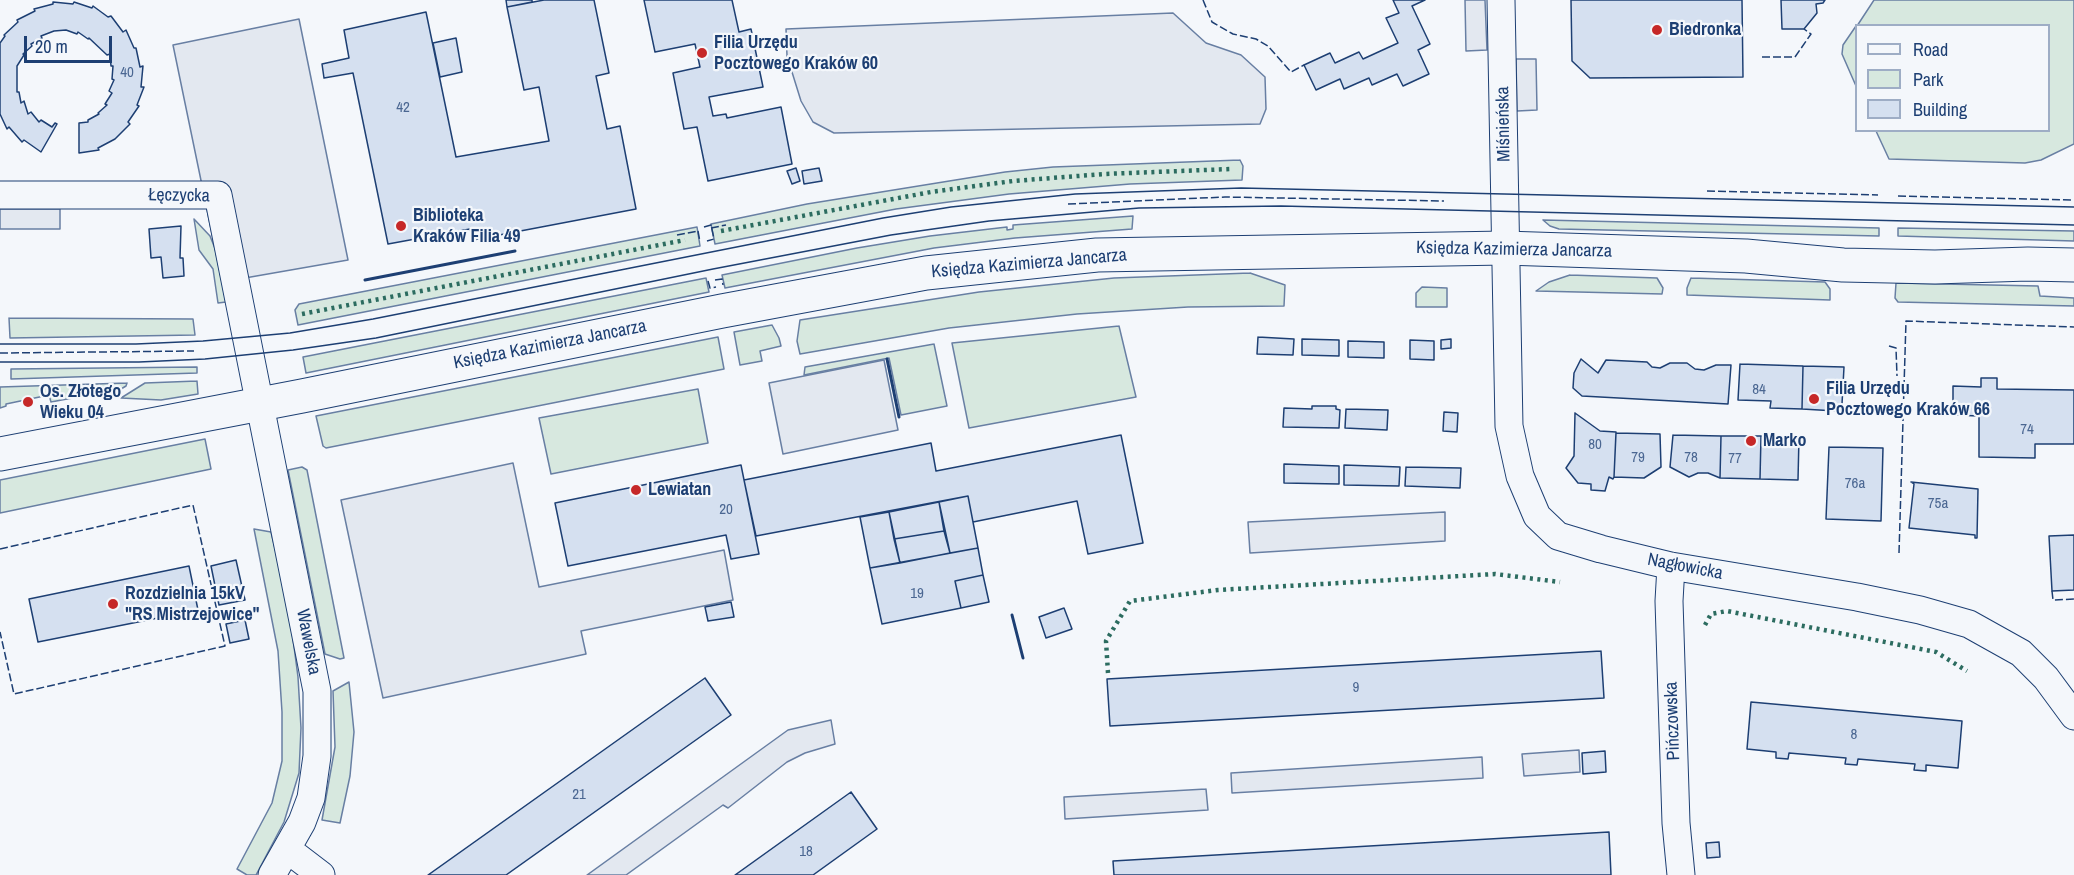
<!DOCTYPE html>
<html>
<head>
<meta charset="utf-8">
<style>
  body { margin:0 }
  #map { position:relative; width:2074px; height:875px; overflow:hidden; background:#f4f7fb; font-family:"Archivo Narrow",sans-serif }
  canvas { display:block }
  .legend { position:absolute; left:1855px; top:24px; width:195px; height:108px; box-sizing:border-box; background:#f4f7fb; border:2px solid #9eadc5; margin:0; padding:8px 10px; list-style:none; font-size:18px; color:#1d3f73 }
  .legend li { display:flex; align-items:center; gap:12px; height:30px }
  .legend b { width:30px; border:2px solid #9eadc5 }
  .scale { position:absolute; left:24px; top:36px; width:88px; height:27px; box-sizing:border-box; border:3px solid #1d3f73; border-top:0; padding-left:8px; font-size:18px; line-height:21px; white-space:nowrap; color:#1d3f73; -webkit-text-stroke:4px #f4f7fb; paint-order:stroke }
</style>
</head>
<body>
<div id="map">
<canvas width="2074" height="875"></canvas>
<ul class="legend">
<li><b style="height:8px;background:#f4f7fb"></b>Road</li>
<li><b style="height:16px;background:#d7e8df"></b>Park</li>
<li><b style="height:16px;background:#d5e0f0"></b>Building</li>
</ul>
<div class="scale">20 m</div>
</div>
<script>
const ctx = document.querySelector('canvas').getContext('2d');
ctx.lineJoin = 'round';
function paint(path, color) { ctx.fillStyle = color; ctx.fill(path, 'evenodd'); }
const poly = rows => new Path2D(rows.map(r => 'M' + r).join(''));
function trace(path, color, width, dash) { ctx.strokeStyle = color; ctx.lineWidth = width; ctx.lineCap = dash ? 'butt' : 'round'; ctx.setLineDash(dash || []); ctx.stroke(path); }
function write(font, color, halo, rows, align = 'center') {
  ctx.font = font + ' "Archivo Narrow",sans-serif'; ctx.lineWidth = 4.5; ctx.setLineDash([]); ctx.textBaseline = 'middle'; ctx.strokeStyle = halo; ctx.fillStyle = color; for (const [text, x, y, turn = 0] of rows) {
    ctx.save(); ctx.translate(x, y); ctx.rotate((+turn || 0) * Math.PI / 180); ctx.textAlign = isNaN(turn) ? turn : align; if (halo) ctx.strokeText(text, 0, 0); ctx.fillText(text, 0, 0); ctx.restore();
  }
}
const green = poly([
  [1874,0,2074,0,2074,144,2041,160,2025,163,1889,159,1876,131,2048,130,2048,26,1857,26,1874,0],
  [1856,26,1856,86,1842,54,1843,45,1856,26],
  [1240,160,1243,166,1242,180,1130,184,1009,194,896,209,715,244,711,224,807,204,1005,172,1053,167,1240,160],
  [1133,216,1132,229,1015,238,934,248,725,288,722,275,857,248,930,236,1007,227,1007,230,1013,229,1013,225,1133,216],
  [194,219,210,236,216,251,226,302,218,303,213,269,199,250,194,219],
  [1543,220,1879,228,1879,236,1559,229,1550,226,1543,220],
  [697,227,700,246,298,325,295,310,299,304,697,227],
  [1898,228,2074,231,2074,241,1898,236,1898,228],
  [1250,273,1285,285,1284,306,1188,307,1077,314,949,328,800,354,797,341,800,320,979,292,1114,278,1250,273],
  [1570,275,1657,278,1663,288,1662,294,1536,291,1549,282,1570,275],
  [706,278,709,292,306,373,303,357,706,278],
  [1691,278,1825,282,1830,289,1830,300,1687,295,1687,288,1691,278],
  [1896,283,2038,286,2040,296,2074,298,2074,306,1898,302,1895,298,1896,283],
  [1422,287,1447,288,1447,307,1416,307,1416,293,1422,287],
  [9,318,193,319,195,335,10,338,9,318],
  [772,325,779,338,781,346,760,351,762,361,740,365,734,332,772,325],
  [1119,326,1136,397,969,428,952,343,1119,326],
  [718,337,724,369,326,448,323,446,316,416,718,337],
  [934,344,947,406,901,415,889,358,804,375,805,367,934,344],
  [197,367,197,373,11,379,11,369,197,367],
  [197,381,198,394,161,400,121,398,145,383,197,381],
  [127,383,126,386,121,389,51,402,49,395,6,404,6,406,0,408,0,387,127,383],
  [698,389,708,443,551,474,539,418,698,389],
  [205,439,211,469,0,513,0,480,205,439],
  [302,467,307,470,344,658,340,659,325,654,288,470,302,467],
  [254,529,271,532,288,601,298,677,301,728,299,773,284,822,256,875,247,875,237,869,272,803,282,761,282,712,278,651,254,529],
  [349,682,354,732,350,776,340,823,322,820,335,747,333,691,349,682]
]);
const parking = poly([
  [1465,0,1485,0,1487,50,1466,51,1465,0],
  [1173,13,1206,43,1241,55,1265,77,1266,109,1260,124,834,133,813,122,801,101,787,56,786,29,1173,13],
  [299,19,348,260,222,282,173,45,299,19],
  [1516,59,1536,59,1537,110,1517,111,1516,59],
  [0,209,60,209,60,229,0,229,0,209],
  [884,360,898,430,783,454,769,383,884,360],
  [513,463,539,587,724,550,733,600,581,631,586,654,383,698,341,500,513,463],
  [1445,512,1445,541,1250,553,1248,522,1445,512],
  [831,720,835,744,805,753,787,762,728,808,723,805,626,875,587,875,788,730,831,720],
  [1579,750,1580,772,1524,776,1522,754,1579,750],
  [1482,757,1483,778,1232,793,1231,773,1482,757],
  [1206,789,1208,810,1065,819,1064,797,1206,789]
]);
const building = poly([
  [506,0,532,0,532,2,507,7,506,0],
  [544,0,594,0,609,73,596,76,607,129,620,126,636,209,473,240,470,229,388,244,353,73,324,78,322,64,349,58,344,30,426,12,456,157,549,141,539,87,524,90,507,7,544,0],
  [644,0,732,0,739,32,751,29,763,87,709,97,713,116,726,114,727,118,781,107,792,164,708,181,697,127,684,129,673,73,700,67,695,44,655,52,644,0],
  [1393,0,1425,0,1412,6,1430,44,1418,50,1429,74,1403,86,1397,74,1372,85,1369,78,1344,89,1340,79,1316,90,1304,65,1330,53,1335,63,1359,52,1363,59,1398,43,1386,18,1399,13,1393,0],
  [1571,0,1742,0,1743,77,1590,78,1572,61,1571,0],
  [1781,0,1825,0,1823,3,1816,4,1817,13,1804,29,1782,29,1781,0],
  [53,2,73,4,74,2,92,8,93,6,108,17,111,16,123,32,126,30,134,48,136,48,140,67,143,66,141,87,144,87,137,105,139,106,128,122,130,124,115,139,98,148,99,150,79,153,79,123,88,122,88,120,99,114,98,113,107,105,105,104,112,93,109,91,114,80,112,79,113,66,111,66,110,54,107,55,89,38,88,39,78,32,77,34,66,30,54,31,41,36,42,38,31,44,32,46,23,54,24,55,17,66,17,92,19,92,21,103,24,101,28,114,31,112,39,122,41,120,52,127,55,123,57,124,41,152,24,140,22,142,9,127,7,129,0,114,0,43,5,36,4,35,18,22,17,20,35,11,34,9,53,4,53,2],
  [456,38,462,72,440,77,433,43,456,38],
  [796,168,800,181,792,184,787,171,796,168],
  [819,168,822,181,804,184,802,171,819,168],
  [181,226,180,258,183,258,184,276,163,278,161,257,151,258,149,229,181,226],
  [1258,337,1294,339,1293,355,1257,354,1258,337],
  [1302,339,1339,340,1339,356,1302,355,1302,339],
  [1451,339,1451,348,1441,349,1441,340,1451,339],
  [1410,340,1434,341,1434,360,1410,359,1410,340],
  [1348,341,1384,342,1384,358,1348,357,1348,341],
  [1581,359,1598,373,1606,360,1647,362,1652,367,1660,368,1670,363,1687,363,1695,369,1704,370,1716,365,1731,365,1728,404,1582,396,1573,388,1574,373,1581,359],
  [1740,364,1803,366,1802,409,1770,408,1771,401,1738,400,1740,364],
  [1803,366,1844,367,1842,404,1836,411,1802,409,1803,366],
  [1981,378,1997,378,1997,389,2074,390,2074,444,2035,444,2035,458,1979,457,1979,416,1953,415,1953,386,1981,387,1981,378],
  [1312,406,1336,406,1336,409,1340,410,1339,428,1283,427,1284,408,1312,409,1312,406],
  [1346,409,1388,410,1387,430,1345,428,1346,409],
  [1444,412,1458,413,1457,432,1443,431,1444,412],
  [1575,413,1600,431,1616,432,1614,477,1613,479,1609,477,1605,491,1591,490,1591,484,1578,483,1566,468,1574,456,1575,413],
  [1616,433,1660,434,1661,467,1644,478,1614,477,1616,433],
  [1121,435,1143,543,1088,554,1077,501,973,522,968,496,756,536,744,480,931,443,936,471,1121,435],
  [1673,435,1721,436,1720,478,1708,473,1698,473,1689,477,1670,467,1673,435],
  [1721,436,1761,436,1760,479,1720,478,1721,436],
  [1761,436,1799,437,1798,480,1760,479,1761,436],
  [1829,447,1883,448,1881,521,1826,519,1829,447],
  [1284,464,1339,466,1339,484,1284,483,1284,464],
  [741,465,759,554,731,559,726,535,568,566,555,503,741,465],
  [1344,465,1400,467,1399,486,1344,485,1344,465],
  [1406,467,1461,468,1460,488,1405,486,1406,467],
  [1911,482,1978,489,1977,538,1975,538,1975,535,1909,528,1914,484,1911,482],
  [968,496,978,548,950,553,939,502,968,496],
  [939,502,944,531,894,539,889,512,939,502],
  [889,512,900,563,870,568,860,517,889,512],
  [944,531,950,553,900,563,894,539,944,531],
  [2074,535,2074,590,2052,591,2049,536,2074,535],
  [978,548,983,575,955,581,961,608,882,624,870,568,978,548],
  [236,560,245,600,219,605,211,566,236,560],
  [189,566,198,610,38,642,29,599,189,566],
  [983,575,989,602,961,608,955,581,983,575],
  [731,602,734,617,708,621,705,607,731,602],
  [1064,608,1072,629,1046,638,1039,617,1064,608],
  [245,620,249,639,230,643,226,624,245,620],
  [1601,651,1604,698,1110,726,1107,679,1601,651],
  [705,678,731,715,506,875,428,875,705,678],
  [1751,702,1962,721,1958,768,1926,765,1926,771,1914,770,1915,764,1858,759,1857,765,1845,764,1846,758,1789,753,1788,759,1776,758,1776,752,1747,749,1751,702],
  [1605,751,1606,772,1583,774,1582,753,1605,751],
  [851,792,877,829,813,875,735,875,851,792],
  [1609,832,1611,875,1114,875,1113,861,1609,832],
  [1719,842,1720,857,1707,858,1706,843,1719,842]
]);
const street = poly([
  [1501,0,1509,426,1520,476,1537,516,1558,536,1601,549,1671,566,1857,597,1920,610,1969,624,2021,653,2046,678,2074,716],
  [0,195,218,195,317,691,317,756,311,798,302,822,272,875],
  [1671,566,1669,601,1676,823,1681,875],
  [287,849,321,875]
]);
const secondary = poly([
  [0,454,302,396,722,311,926,273,1097,255,1505,248,1746,256,1843,265,1935,267,2028,264,2074,265]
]);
const tram = poly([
  [0,344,136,344,203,341,290,333,373,319,883,218,951,207,1075,194,1241,188,2074,207],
  [0,362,139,362,205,359,293,350,376,338,713,269,891,235,989,221,1139,208,1281,206,2074,225]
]);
const hedge = poly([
  [721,231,931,192,1013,181,1104,174,1231,169],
  [302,314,685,240],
  [1705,625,1711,614,1727,611,1936,652,1967,671],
  [1108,673,1106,641,1130,601,1218,590,1495,574,1560,582]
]);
const fence = poly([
  [1203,0,1212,22,1233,34,1256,39,1268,46,1291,72,1304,65],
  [1762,57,1795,57,1811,34,1804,29],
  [1707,191,1878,195],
  [1898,196,2074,200],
  [1068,204,1225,197,1444,201],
  [704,227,711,225,714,239,707,241],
  [711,228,726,225],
  [698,231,700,242],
  [677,235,698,231],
  [715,280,722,279,723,285],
  [708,281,710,288,716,287],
  [1889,346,1896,348,1897,376],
  [0,353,194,351],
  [0,549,193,505,225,646,14,694,0,632],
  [1899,553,1906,321,2074,327],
  [2052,591,2053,600,2074,599]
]);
const wall = poly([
  [365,280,515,251],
  [887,359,899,417],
  [1012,615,1023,658]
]);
const markers = [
  [1657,30,6,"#c62828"],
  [702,53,6,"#c62828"],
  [401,226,6,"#c62828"],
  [1814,399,6,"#c62828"],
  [28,402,6,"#c62828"],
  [1751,441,6,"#c62828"],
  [636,490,6,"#c62828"],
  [113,604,6,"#c62828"]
];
const numberNames = [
  ["40",127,73],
  ["42",403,108],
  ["84",1759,390],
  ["74",2027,430],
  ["80",1595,445],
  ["79",1638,458],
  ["78",1691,458],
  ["77",1735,459],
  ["76a",1855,484],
  ["75a",1938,504],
  ["20",726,510],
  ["19",917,594],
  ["9",1356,688],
  ["8",1854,735],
  ["21",579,795],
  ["18",806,852]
];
const poiNames = [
  ["Biedronka",1669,30],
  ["Filia Urzędu",714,43],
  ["Pocztowego Kraków 60",714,64],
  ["Biblioteka",413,216],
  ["Kraków Filia 49",413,237],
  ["Filia Urzędu",1826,389],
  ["Pocztowego Kraków 66",1826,410],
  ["Os. Złotego",40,392],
  ["Wieku 04",40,413],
  ["Marko",1763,441],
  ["Lewiatan",648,490],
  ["Rozdzielnia 15kV",125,594],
  ["\"RS Mistrzejowice\"",125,615]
];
const streetNames = [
  ["Miśnieńska",1504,124,-91],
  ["Łęczycka",179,196,1],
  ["Księdza Kazimierza Jancarza",1514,250,1],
  ["Księdza Kazimierza Jancarza",1029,264,-5],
  ["Księdza Kazimierza Jancarza",550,345,-11],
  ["Nagłowicka",1685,567,11],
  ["Wawelska",308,642,79],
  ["Pińczowska",1673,721,-92]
];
paint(green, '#d7e8df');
trace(green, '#687fa3', 1.5);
paint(parking, '#e3e8f0');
trace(parking, '#687fa3', 1.5);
paint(building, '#d5e0f0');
trace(building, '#1d3f73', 1.5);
trace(street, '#1d3f73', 29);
trace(secondary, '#1d3f73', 35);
trace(street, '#f4f7fb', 27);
trace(secondary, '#f4f7fb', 33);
trace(tram, '#1d3f73', 1.5);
trace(hedge, '#2c6c60', 4.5, [3, 4.5]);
trace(fence, '#1d3f73', 1.5, [8, 3]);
trace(wall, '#1d3f73', 3);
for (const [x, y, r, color] of markers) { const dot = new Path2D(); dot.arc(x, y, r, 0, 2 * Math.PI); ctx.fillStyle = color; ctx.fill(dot); trace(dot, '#f4f7fb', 2); }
write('15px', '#4b6792', null, numberNames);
write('bold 18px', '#1d3f73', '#f4f7fb', poiNames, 'left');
write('18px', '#1d3f73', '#f4f7fb', streetNames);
</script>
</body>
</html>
